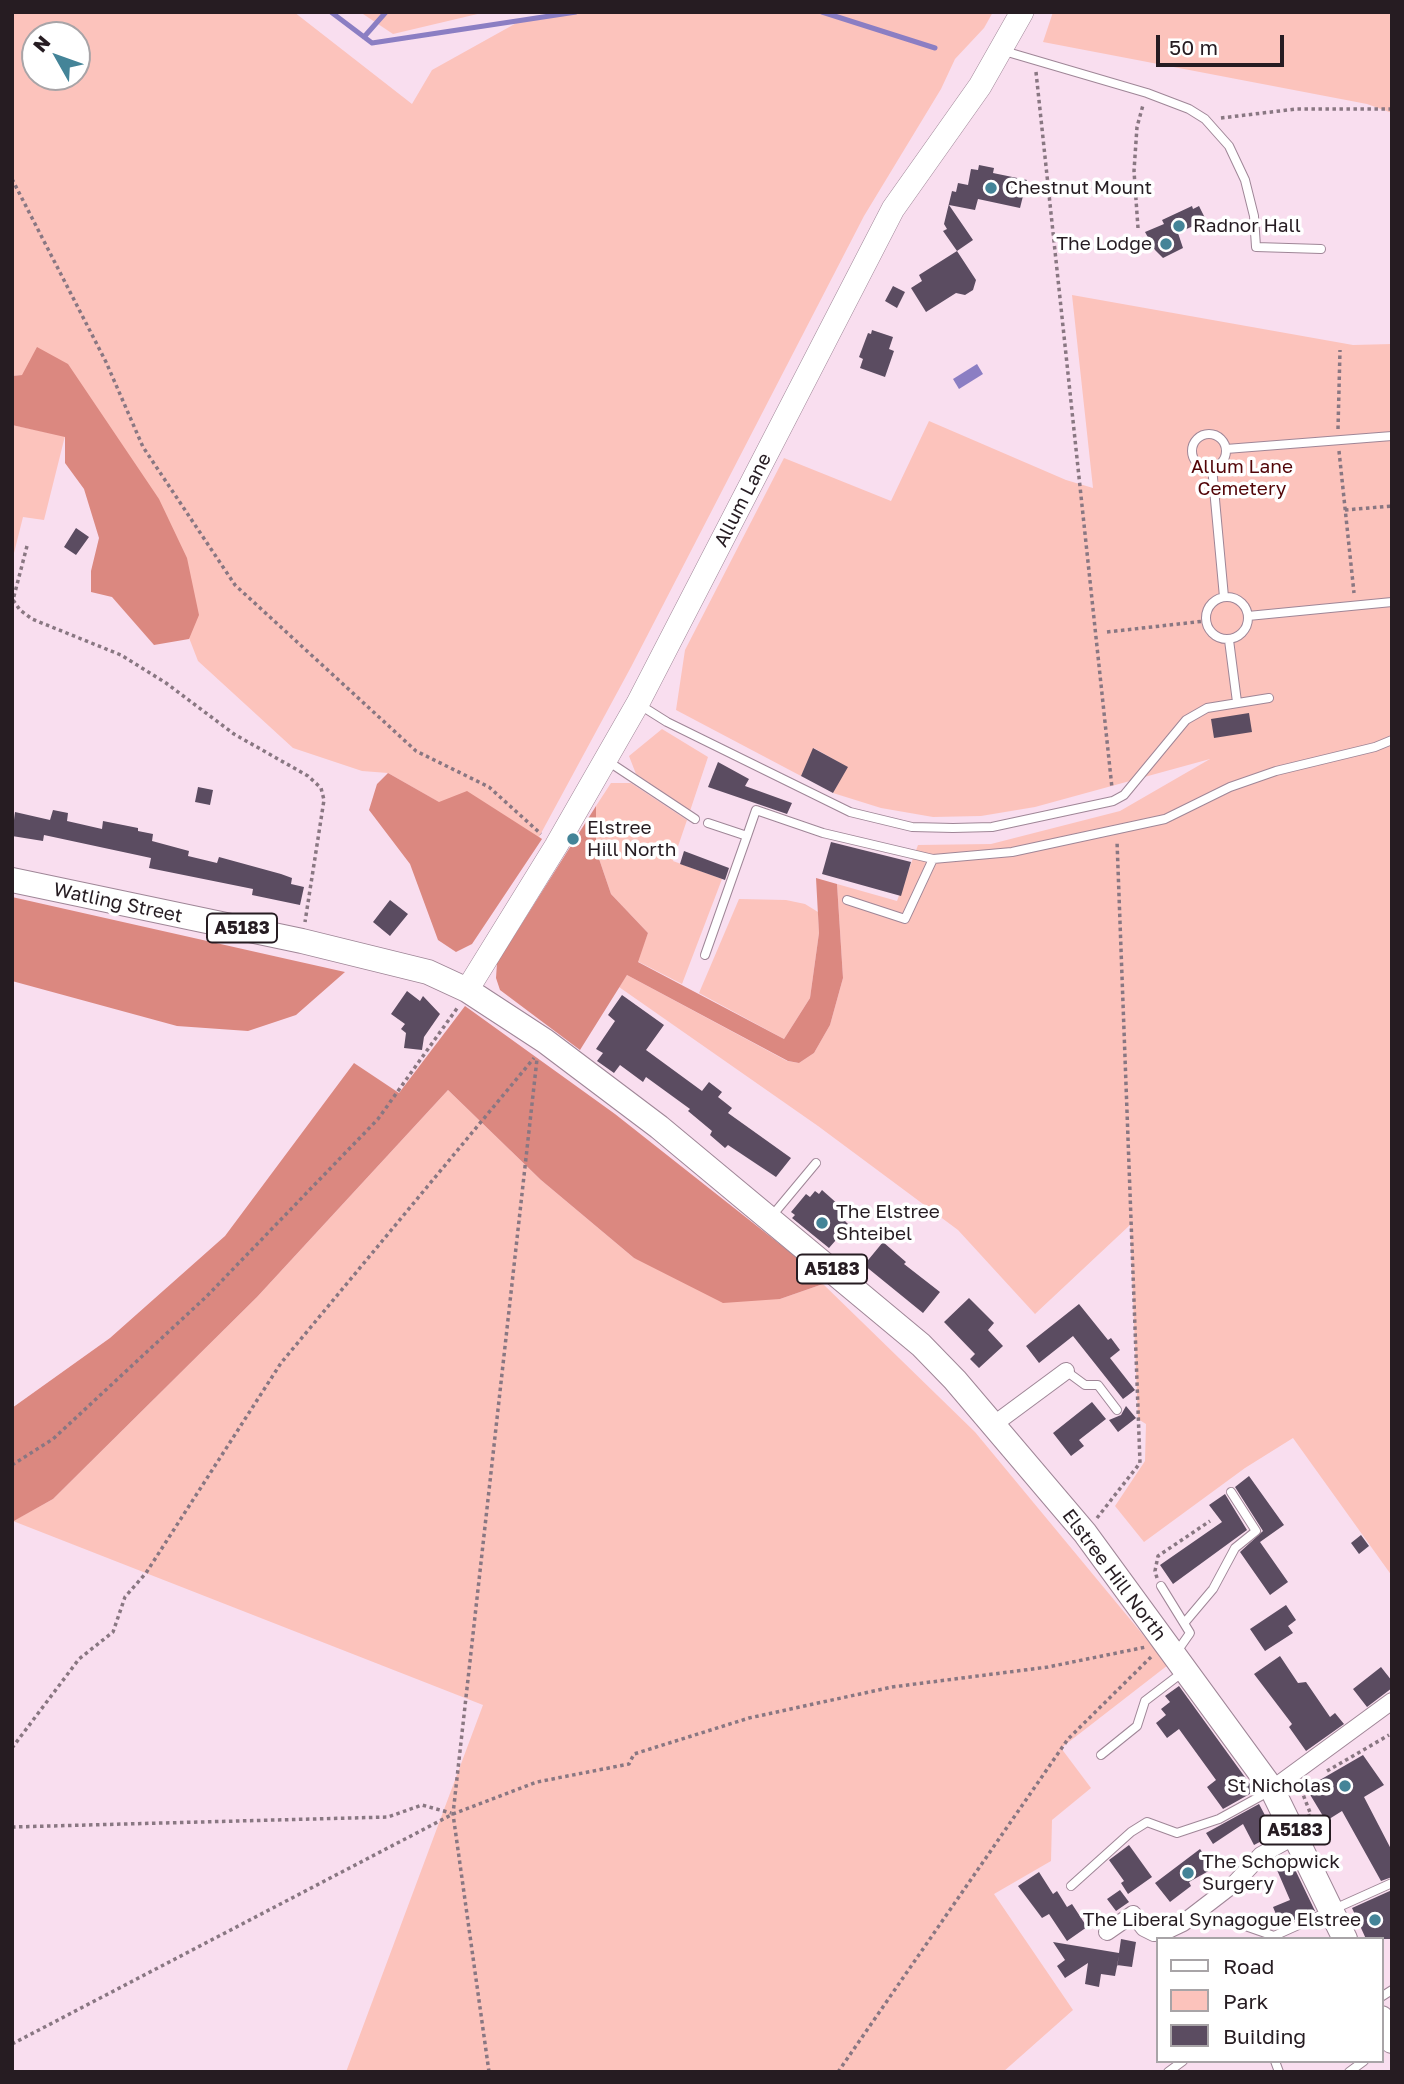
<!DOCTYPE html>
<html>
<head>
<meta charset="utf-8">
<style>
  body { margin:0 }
  #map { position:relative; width:1404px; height:2084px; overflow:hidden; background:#f9deef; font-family:"Golos Text",sans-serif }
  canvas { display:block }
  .frame { position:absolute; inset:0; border:14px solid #261c22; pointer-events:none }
  .legend { position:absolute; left:1156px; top:1937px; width:228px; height:126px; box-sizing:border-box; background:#fff; border:2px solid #a8a4a7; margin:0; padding:9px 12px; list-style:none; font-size:21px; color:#261c22 }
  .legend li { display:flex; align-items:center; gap:14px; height:35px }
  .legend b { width:35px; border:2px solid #a8a4a7 }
  .north { position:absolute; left:21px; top:21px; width:70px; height:70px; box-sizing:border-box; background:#fff; border:2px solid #a8a4a7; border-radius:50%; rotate:310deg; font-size:19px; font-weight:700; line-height:28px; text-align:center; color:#261c22 }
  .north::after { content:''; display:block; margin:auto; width:24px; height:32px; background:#448498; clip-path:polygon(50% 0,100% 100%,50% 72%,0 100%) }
  .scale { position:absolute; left:1156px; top:35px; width:128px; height:32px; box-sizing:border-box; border:4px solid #261c22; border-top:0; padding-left:9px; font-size:21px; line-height:24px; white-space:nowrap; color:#261c22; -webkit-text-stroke:5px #fff; paint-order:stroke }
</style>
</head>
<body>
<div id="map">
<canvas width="1404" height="2084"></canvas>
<div class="frame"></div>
<ul class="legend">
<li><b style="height:9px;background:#fff"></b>Road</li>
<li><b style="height:19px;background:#fcc3bc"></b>Park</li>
<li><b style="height:19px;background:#5b4c61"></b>Building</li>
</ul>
<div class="north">N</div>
<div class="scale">50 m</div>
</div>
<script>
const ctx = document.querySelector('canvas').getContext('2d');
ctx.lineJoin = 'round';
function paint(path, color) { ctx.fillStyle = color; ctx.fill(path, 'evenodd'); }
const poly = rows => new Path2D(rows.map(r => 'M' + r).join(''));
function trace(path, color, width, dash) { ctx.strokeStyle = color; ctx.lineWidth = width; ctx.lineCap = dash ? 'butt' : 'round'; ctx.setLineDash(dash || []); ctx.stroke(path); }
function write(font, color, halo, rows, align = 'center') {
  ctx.font = font + ' "Golos Text",sans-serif'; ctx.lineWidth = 7; ctx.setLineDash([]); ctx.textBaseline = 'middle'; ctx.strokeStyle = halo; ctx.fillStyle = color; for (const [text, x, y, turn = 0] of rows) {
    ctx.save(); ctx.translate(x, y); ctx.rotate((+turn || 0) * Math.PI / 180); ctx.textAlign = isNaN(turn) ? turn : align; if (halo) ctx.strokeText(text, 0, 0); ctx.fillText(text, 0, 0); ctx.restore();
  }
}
const green = poly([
  [12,12,294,12,412,104,432,70,520,21,585,12,993,12,984,28,955,59,941,89,864,216,631,667,539,837,542,839,463,816,388,773,362,771,293,748,198,661,112,439,22,375,12,376],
  [35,35,77,35,77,77,35,77],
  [360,12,486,12,393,34],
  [1053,12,1392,12,1392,113,1367,104,1043,42],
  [1072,295,1353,345,1392,344,1392,1576,1293,1438,1245,1468,1144,1542,1115,1506,1145,1461,1146,1424,1138,1419,1130,1225,1035,1314,958,1230,818,1126,619,987,627,975,787,1061,799,1063,814,1053,830,1025,843,978,837,884,897,901,918,845,991,844,1120,811,1210,759,1035,807,981,816,933,817,881,808,833,793,847,767,814,748,801,776,676,710,685,650,784,458,891,501,929,421,1066,480,1093,488],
  [12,425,65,436,44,520,23,517,12,561],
  [662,729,708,757,690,811,636,774,629,756],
  [611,783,631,783,687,820,673,861,722,879,682,984,637,961,648,933,611,894,596,850,596,806],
  [739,899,786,900,805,904,818,912,819,933,810,998,784,1039,699,993],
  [448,1090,541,1180,634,1258,780,1299,823,1284,975,1432,1168,1665,1061,1748,1091,1788,1052,1820,1051,1861,994,1894,1073,2010,1003,2072,346,2072,483,1705,13,1521,53,1499,257,1297]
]);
const forest = poly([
  [37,347,68,364,159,499,187,558,199,615,189,639,154,645,112,597,91,592,91,571,99,538,84,489,65,463,65,437,12,425,12,376,22,375],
  [388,773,439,802,467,791,542,839,472,944,456,952,438,940,410,864,369,810,377,784],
  [596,806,596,850,611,894,648,933,638,962,784,1039,810,998,819,933,816,878,837,884,843,978,830,1025,814,1053,799,1063,788,1061,627,975,580,1050,500,990,496,978,497,963],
  [12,897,287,959,345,972,296,1015,248,1031,177,1026,12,981],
  [465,1006,615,1114,800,1260,823,1284,780,1299,723,1303,634,1258,541,1180,448,1090,257,1297,53,1499,12,1522,12,1408,110,1338,225,1236,354,1063,399,1093]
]);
const water = poly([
  [977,364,983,374,959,389,953,379]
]);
const stream = poly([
  [331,12,372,43,576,12],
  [822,12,935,48],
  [364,37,386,12]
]);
const building = poly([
  [979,165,994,168,993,173,1027,180,1020,208,978,199,975,210,949,205,973,240,957,251,976,280,973,290,965,295,956,293,926,312,911,288,922,281,919,275,957,251,943,231,947,229,944,224,952,191,956,192,958,183,968,185,971,169,978,170],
  [1192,206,1193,209,1199,206,1206,220,1178,233,1183,248,1163,258,1155,250,1145,232,1164,224,1162,220],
  [893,286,905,292,897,308,885,301],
  [872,330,893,337,889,349,894,351,885,377,860,368,863,359,859,357,868,333,871,334],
  [76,528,89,537,76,555,64,547],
  [1249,713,1252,732,1214,738,1211,719],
  [813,748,848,767,833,793,801,776],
  [718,762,749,779,745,786,792,803,787,814,708,787],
  [198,787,213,790,210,805,195,802],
  [53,810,68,813,67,821,102,829,103,821,138,828,138,831,153,834,152,841,189,851,188,856,217,863,219,857,281,874,292,878,291,884,304,887,300,905,252,895,253,889,149,868,151,858,44,835,43,841,12,836,15,812,50,820],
  [831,842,911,862,901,896,822,874],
  [684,851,729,868,725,880,680,864],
  [390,900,408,914,390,936,373,922],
  [407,991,420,1001,423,996,440,1014,424,1037,422,1050,404,1048,406,1033,401,1029,405,1024,391,1014],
  [622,995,664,1025,646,1050,702,1091,709,1082,722,1092,718,1097,732,1108,728,1113,791,1158,776,1177,728,1145,725,1148,710,1135,712,1131,688,1111,690,1109,646,1077,643,1082,620,1065,614,1073,597,1061,603,1053,596,1049,615,1021,608,1015],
  [822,1190,849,1214,844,1220,849,1225,829,1248,792,1218,795,1215,791,1212,806,1194,810,1197,815,1191,819,1194],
  [883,1242,906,1262,904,1264,940,1292,923,1313,864,1265],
  [969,1298,994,1323,988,1330,1003,1346,979,1368,970,1359,975,1354,944,1322],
  [1079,1304,1108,1340,1111,1338,1120,1350,1110,1358,1135,1390,1123,1399,1073,1336,1039,1363,1026,1346],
  [1092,1402,1106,1419,1079,1440,1084,1446,1071,1456,1053,1433],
  [1126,1406,1136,1418,1118,1432,1109,1420,1121,1415],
  [1249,1476,1284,1525,1260,1542,1288,1582,1270,1595,1240,1552,1263,1531,1235,1487],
  [1225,1494,1247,1530,1173,1584,1160,1565,1222,1522,1209,1505],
  [1361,1535,1369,1546,1359,1554,1351,1543],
  [1286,1605,1296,1620,1288,1626,1293,1633,1265,1651,1250,1629],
  [1280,1656,1298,1683,1306,1682,1330,1717,1335,1713,1344,1724,1306,1751,1289,1727,1292,1724,1254,1674],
  [1381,1667,1392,1681,1392,1688,1367,1707,1353,1689],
  [1179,1686,1255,1791,1223,1809,1207,1787,1216,1780,1179,1729,1167,1738,1156,1723,1166,1715,1161,1709,1170,1702,1165,1696],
  [1363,1755,1384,1785,1364,1797,1392,1851,1392,1877,1381,1881,1342,1811,1326,1821,1306,1788],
  [1259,1804,1275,1834,1254,1845,1243,1824,1213,1844,1206,1833],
  [1129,1845,1152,1877,1128,1894,1121,1883,1124,1881,1109,1860],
  [1200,1849,1214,1868,1189,1882,1191,1886,1170,1902,1155,1883],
  [1289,1857,1315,1911,1281,1926,1273,1907,1290,1900,1274,1863],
  [1039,1872,1053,1894,1057,1891,1067,1907,1072,1904,1087,1927,1067,1941,1049,1914,1042,1918,1018,1886],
  [1120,1890,1129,1902,1116,1911,1107,1899],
  [1392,1890,1392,1939,1366,1939,1352,1908],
  [1121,1939,1136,1942,1132,1967,1117,1965,1119,1956,1115,1976,1101,1974,1099,1987,1085,1984,1088,1963,1065,1978,1057,1966,1065,1960,1053,1942,1119,1953]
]);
const path = poly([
  [1036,72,1112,788],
  [1221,118,1296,109,1392,109],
  [12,179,106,362,143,447,235,585,416,751,489,787,541,834],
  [1138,228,1134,171,1137,127,1143,105],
  [1338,429,1340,350],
  [1339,451,1354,593],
  [1345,510,1392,506],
  [27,546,13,600,20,610,32,619,121,655,166,683,234,734,308,776,321,788,324,800,305,922],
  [1107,632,1205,621],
  [12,1465,53,1439,207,1296,378,1119,458,1007],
  [1097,1518,1140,1463,1117,841],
  [1157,1578,1155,1571,1158,1556,1210,1521],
  [12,1748,79,1659,113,1632,125,1597,146,1573,281,1363,534,1058],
  [1327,1771,1389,1735],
  [1301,1789,1311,1815,1306,1817],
  [12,1827,388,1817,422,1805,451,1813],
  [12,2044,453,1814,537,1782,629,1764,634,1754,749,1718,892,1687,1048,1667,1146,1647],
  [489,2072,453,1814,537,1059],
  [838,2072,1068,1739,1151,1657]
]);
const lane = poly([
  [1004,51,1147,93,1189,109,1205,119,1229,146,1245,180,1254,216,1256,247,1321,249],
  '1192 451a17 17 0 1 1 34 0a17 17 0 1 1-34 0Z',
  [1226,449,1392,436],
  [1212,467,1224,597],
  '1206 618a21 21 0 1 1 42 0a21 21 0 1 1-42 0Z',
  [1248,616,1392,602],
  [1229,640,1237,702],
  [640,705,667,722,850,812,912,827,953,828,992,827,1113,801,1124,795,1186,720,1207,708,1269,698],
  [609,762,695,819],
  [747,836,756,810,823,833,933,859,1012,852,1165,819,1230,787,1276,771,1375,747,1392,740],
  [847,900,905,919,933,859],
  [705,955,747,836,708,823],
  [771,1217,816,1163],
  [1066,1371,1085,1385,1098,1385,1117,1410],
  [1161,1586,1190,1633,1176,1653],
  [1186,1621,1213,1589,1235,1548,1256,1531,1231,1492],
  [1101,1755,1137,1726,1145,1701,1183,1672],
  [1071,1886,1131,1832,1147,1822,1177,1833,1219,1819,1270,1791],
  [1228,1920,1274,1936,1392,1883],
  [1381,1997,1392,1990],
  [1275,2061,1279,2072],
  [1168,2072,1183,2061],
  [1349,2072,1364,2061]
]);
const street = poly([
  [993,1425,1066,1371],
  [1272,1789,1392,1701],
  [1107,1932,1133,1914,1144,1928,1154,1933,1164,1932,1183,1923,1235,1883,1261,1855,1297,1835]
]);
const secondary = poly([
  [467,990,556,846,638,703,893,209,980,86,1022,12]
]);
const primary = poly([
  [12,880,302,941,428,972,467,990,545,1041,659,1127,921,1345,955,1380,1085,1533,1272,1789,1345,1939],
  [1381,2018,1392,2041]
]);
const markers = [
  [991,188,7,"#448498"],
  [1179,226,7,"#448498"],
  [1166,244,7,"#448498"],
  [573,839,7,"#448498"],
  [822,1223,7,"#448498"],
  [1345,1786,7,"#448498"],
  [1188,1873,7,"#448498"],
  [1375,1920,7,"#448498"]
];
const shields = [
  [242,928,70],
  [832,1269,70],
  [1295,1830,70]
];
const shieldNames = [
  ["A5183",242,928],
  ["A5183",832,1269],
  ["A5183",1295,1830]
];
const poiNames = [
  ["Chestnut Mount",1005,188],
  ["Radnor Hall",1193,226],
  ["The Lodge",1152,244,"right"],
  ["Elstree",587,828],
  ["Hill North",587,850],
  ["The Elstree",836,1212],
  ["Shteibel",836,1234],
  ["St Nicholas",1331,1786,"right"],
  ["The Schopwick",1202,1862],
  ["Surgery",1202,1884],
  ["The Liberal Synagogue Elstree",1361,1920,"right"]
];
const parkNames = [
  ["Allum Lane",1242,467],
  ["Cemetery",1242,489]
];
const streetNames = [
  ["Allum Lane",743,500,-63],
  ["Watling Street",118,903,12],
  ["Elstree Hill North",1114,1575,53]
];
paint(green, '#fcc3bc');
paint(forest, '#db8880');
paint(water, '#8b7ec3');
trace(stream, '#8b7ec3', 5);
paint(building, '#5b4c61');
trace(lane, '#9f8697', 10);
trace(street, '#9f8697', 18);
trace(secondary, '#9f8697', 24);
trace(primary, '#9f8697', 26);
trace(path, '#897782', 3.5, [3.5, 3.5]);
trace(lane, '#fff', 8);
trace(street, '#fff', 16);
trace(secondary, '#fff', 23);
trace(primary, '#fff', 24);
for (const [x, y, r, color] of markers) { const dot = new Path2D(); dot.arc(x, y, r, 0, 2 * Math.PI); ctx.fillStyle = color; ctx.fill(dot); trace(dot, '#fff', 2.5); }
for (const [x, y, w] of shields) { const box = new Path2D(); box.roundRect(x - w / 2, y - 14.5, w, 29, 5); ctx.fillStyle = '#fff'; ctx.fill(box); trace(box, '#261c22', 2); }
write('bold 18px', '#261c22', null, shieldNames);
write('19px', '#261c22', '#fff', poiNames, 'left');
write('19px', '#520508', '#fff', parkNames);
write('19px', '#261c22', '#fff', streetNames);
</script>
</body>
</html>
